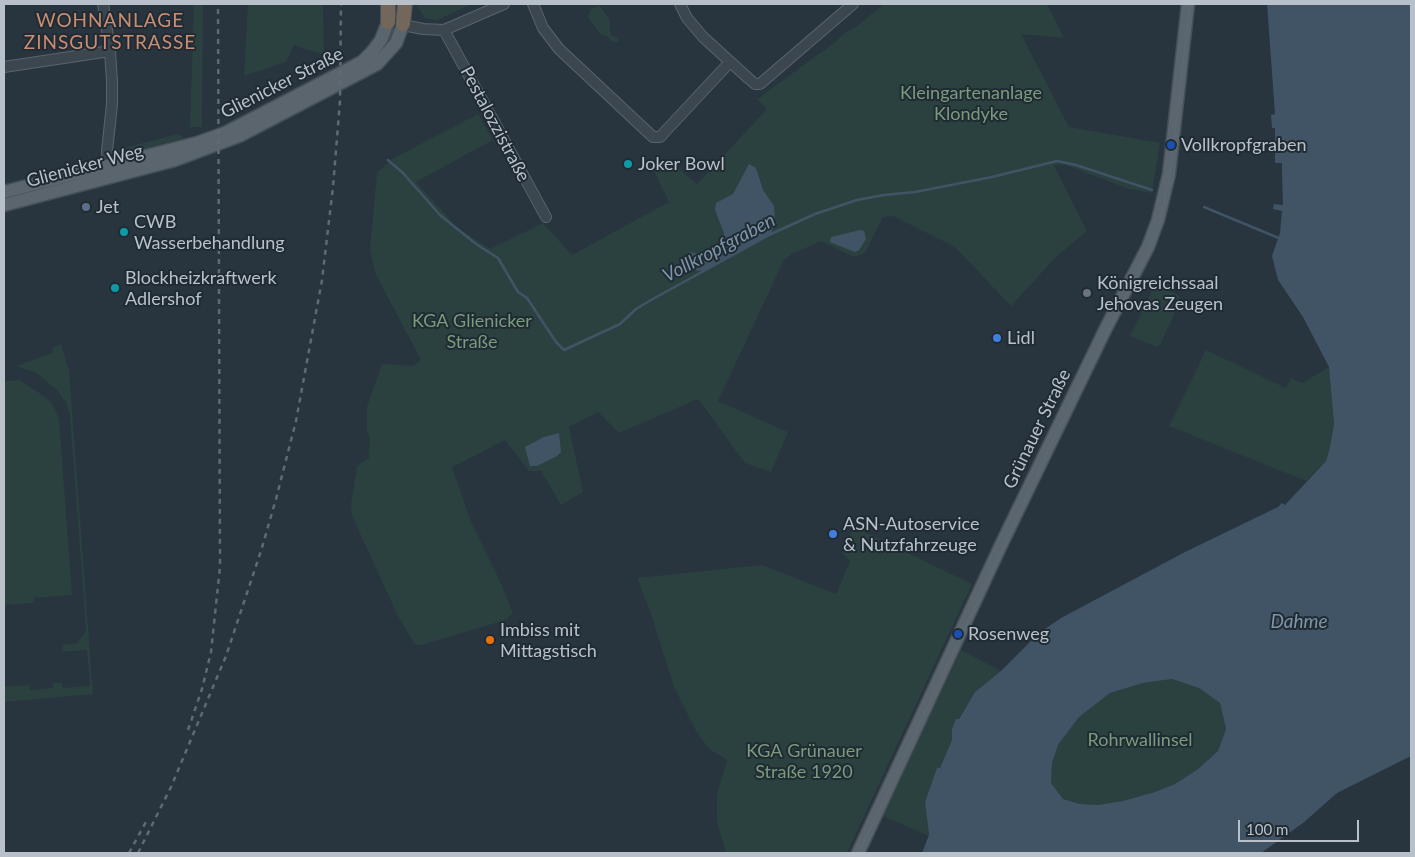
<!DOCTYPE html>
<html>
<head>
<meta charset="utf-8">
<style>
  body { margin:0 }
  #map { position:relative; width:1415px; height:857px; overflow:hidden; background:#28343e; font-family:Lato,sans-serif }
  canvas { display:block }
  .frame { position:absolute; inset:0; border:5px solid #b8c1c9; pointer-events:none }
  .scale { position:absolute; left:1238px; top:820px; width:121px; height:22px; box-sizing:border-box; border:2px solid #b8c1c9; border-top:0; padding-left:6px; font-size:15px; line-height:18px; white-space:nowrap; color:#b8c1c9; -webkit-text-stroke:4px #212b33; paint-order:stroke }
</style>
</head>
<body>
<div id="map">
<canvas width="1415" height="857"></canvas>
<div class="frame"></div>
<div class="scale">100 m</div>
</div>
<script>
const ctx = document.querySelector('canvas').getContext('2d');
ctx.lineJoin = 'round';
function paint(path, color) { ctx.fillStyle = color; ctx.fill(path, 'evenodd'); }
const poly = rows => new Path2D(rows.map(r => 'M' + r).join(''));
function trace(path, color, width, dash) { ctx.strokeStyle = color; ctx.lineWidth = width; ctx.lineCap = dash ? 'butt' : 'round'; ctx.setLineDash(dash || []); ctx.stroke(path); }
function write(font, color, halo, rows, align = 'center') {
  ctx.font = font + ' Lato,sans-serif'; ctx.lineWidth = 4; ctx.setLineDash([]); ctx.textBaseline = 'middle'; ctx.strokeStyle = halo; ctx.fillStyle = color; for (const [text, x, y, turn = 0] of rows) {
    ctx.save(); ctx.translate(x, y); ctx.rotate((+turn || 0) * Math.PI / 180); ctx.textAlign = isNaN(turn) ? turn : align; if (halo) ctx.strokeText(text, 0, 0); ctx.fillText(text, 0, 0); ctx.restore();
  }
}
const green = poly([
  [194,4,203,4,202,127,190,127],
  [248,4,323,4,324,55,294,45,286,62,244,76],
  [418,4,472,4,437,20,425,18,418,8],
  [884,4,1047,4,1064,38,1021,34,1069,127,1160,143,1152,193,1126,188,1066,165,1054,165,1087,231,1056,257,1011,306,955,247,893,216,883,217,865,253,854,257,821,241,792,254,784,260,718,401,788,432,771,472,745,463,698,399,619,433,598,412,569,427,583,492,561,505,541,471,529,471,505,440,452,467,471,522,500,581,513,613,506,620,421,645,415,645,397,614,352,516,351,505,357,466,369,458,370,438,367,430,367,407,382,364,413,366,421,360,375,273,370,248,377,173,392,159,478,114,493,140,416,182,448,217,452,224,490,249,543,223,572,255,669,202,654,171,672,163,697,184,767,109,757,99,834,43,846,32,857,26],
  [600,6,609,18,611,35,618,38,618,42,612,42,608,37,600,34,590,20,588,16,591,9],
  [178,134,184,138,116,156,112,151],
  [1156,283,1178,295,1181,300,1160,345,1156,347,1130,336],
  [61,344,69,370,93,694,4,702,4,687,30,685,30,690,53,688,53,683,62,683,63,688,90,686,87,650,62,652,63,645,78,643,78,641,83,636,86,629,70,417,67,404,57,390,36,373,16,366,53,353,52,348],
  [1206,350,1286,388,1291,378,1302,383,1329,367,1334,424,1330,447,1326,461,1306,481,1169,426],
  [19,380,44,396,53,405,59,419,72,595,34,598,34,603,4,605,4,381],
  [854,527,972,584,847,853,726,853,717,822,717,795,727,760,709,749,696,731,674,687,650,611,637,578,762,565,836,594,850,561,842,553],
  [961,650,1001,671,975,692,952,729,952,740,940,768,937,768,925,802,929,836,883,816],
  [1172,679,1199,688,1220,703,1226,729,1218,751,1198,769,1175,784,1155,792,1123,801,1097,805,1080,804,1063,799,1051,783,1052,763,1058,745,1079,717,1110,693,1143,683]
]);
const water = poly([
  [1267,4,1411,4,1411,756,1337,793,1303,823,1261,853,922,853,929,835,925,802,937,768,940,768,952,740,952,729,956,719,959,719,975,692,1001,671,1039,633,1061,618,1185,552,1278,507,1282,503,1285,505,1326,461,1330,447,1334,424,1329,367,1303,317,1278,280,1272,256,1280,233,1282,211,1273,209,1274,204,1283,205,1282,173,1282,163,1275,163,1275,128,1272,128,1271,115,1275,114],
  [1172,679,1199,688,1220,703,1226,729,1218,751,1198,769,1175,784,1155,792,1123,801,1097,805,1080,804,1063,799,1051,783,1052,763,1058,745,1079,717,1110,693,1143,683],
  [749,164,756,168,763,190,774,206,775,221,771,234,704,271,692,270,686,260,689,252,700,254,709,252,721,244,724,233,715,210,716,203,733,194],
  [860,230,864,231,866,239,859,250,855,252,830,242,831,237],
  [559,433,561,452,557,456,537,466,530,466,525,447,544,437]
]);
const stream = poly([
  [388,160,403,173,440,215,476,244,498,258,518,292,527,298,556,342,564,350,620,324,636,309,651,300,771,234,815,214,857,200,884,195,915,192,992,177,1057,161,1076,165,1152,190],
  [1204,207,1281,239]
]);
const minor = poly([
  [103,4,110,51,112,81,112,104,107,151,108,165],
  [533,4,543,28,559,49,653,137,660,137,730,62],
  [680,4,687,18,703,37,748,78,755,84,760,84,853,4],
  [388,22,423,29,444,30,504,4],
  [444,30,546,217],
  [4,67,110,51]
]);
const major = poly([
  [4,192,197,143,225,133,362,62,372,52,381,40,388,22],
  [4,205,175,160,239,136,377,64,396,43,403,24],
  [858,853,1001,545,1106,328,1148,247,1158,220,1169,174,1188,4]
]);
const highway = poly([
  [388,4,388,22],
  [403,24,405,4]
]);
const tram = poly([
  [859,853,1053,441,1150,248,1160,221,1170,174,1190,4]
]);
const rail = poly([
  [188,730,202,689,211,652,220,567,218,4],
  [129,853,147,820],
  [138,853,171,787,226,656,261,551,276,499,296,421,322,280,333,187,340,101,341,4]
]);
const markers = [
  [1171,145,5,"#1a4fb4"],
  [628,164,5,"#0f9aa8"],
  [86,207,5,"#5c6f8a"],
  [124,232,5,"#0f9aa8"],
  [115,288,5,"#0f9aa8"],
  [1087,293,5,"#6b7280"],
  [997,338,5,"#3f7fe0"],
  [833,534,5,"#3f7fe0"],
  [958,634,5,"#1a4fb4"],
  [490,640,5,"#e8710a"]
];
const streetNames = [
  ["Glienicker Straße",282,83,-27],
  ["Pestalozzistraße",495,124,62],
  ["Glienicker Weg",85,166,-15],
  ["Grünauer Straße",1037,429,-64]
];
const parkNames = [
  ["Kleingartenanlage",971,93],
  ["Klondyke",971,114],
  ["KGA Glienicker",472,321],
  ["Straße",472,342],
  ["Rohrwallinsel",1140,740],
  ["KGA Grünauer",804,751],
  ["Straße 1920",804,772]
];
const poiNames = [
  ["Vollkropfgraben",1181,145],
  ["Joker Bowl",638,164],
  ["Jet",96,207],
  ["CWB",134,222],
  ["Wasserbehandlung",134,243],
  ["Blockheizkraftwerk",125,278],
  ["Adlershof",125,299],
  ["Königreichssaal",1097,283],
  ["Jehovas Zeugen",1097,304],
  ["Lidl",1007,338],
  ["ASN-Autoservice",843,524],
  ["& Nutzfahrzeuge",843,545],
  ["Imbiss mit",500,630],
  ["Mittagstisch",500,651],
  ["Rosenweg",968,634]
];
const neighbourhoodNames = [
  ["WOHNANLAGE",110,21],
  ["ZINSGUTSTRASSE",110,43]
];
const waterNames = [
  ["Vollkropfgraben",719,248,-28],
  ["Dahme",1299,622]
];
paint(green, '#2b4140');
paint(water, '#405465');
trace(stream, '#405465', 2.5);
trace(minor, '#5a646c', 12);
trace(major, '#454f57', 15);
trace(highway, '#475159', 16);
trace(minor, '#3c464e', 10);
trace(major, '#5a656e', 12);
trace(highway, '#73665a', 14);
trace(tram, '#5f6a74', 1);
trace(rail, '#5f6a74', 2.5, [5, 5]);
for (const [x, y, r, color] of markers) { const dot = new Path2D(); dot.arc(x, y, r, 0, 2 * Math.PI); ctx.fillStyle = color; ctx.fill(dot); trace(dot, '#212b33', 2); }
write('18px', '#b8c1c9', '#212b33', streetNames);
write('18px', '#799c7d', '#212b33', parkNames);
write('18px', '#b8c1c9', '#212b33', poiNames, 'left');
ctx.letterSpacing = '1px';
write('19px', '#ca8d72', '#212b33', neighbourhoodNames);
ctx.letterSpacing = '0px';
write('italic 19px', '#7d95a9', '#212b33', waterNames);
</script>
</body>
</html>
